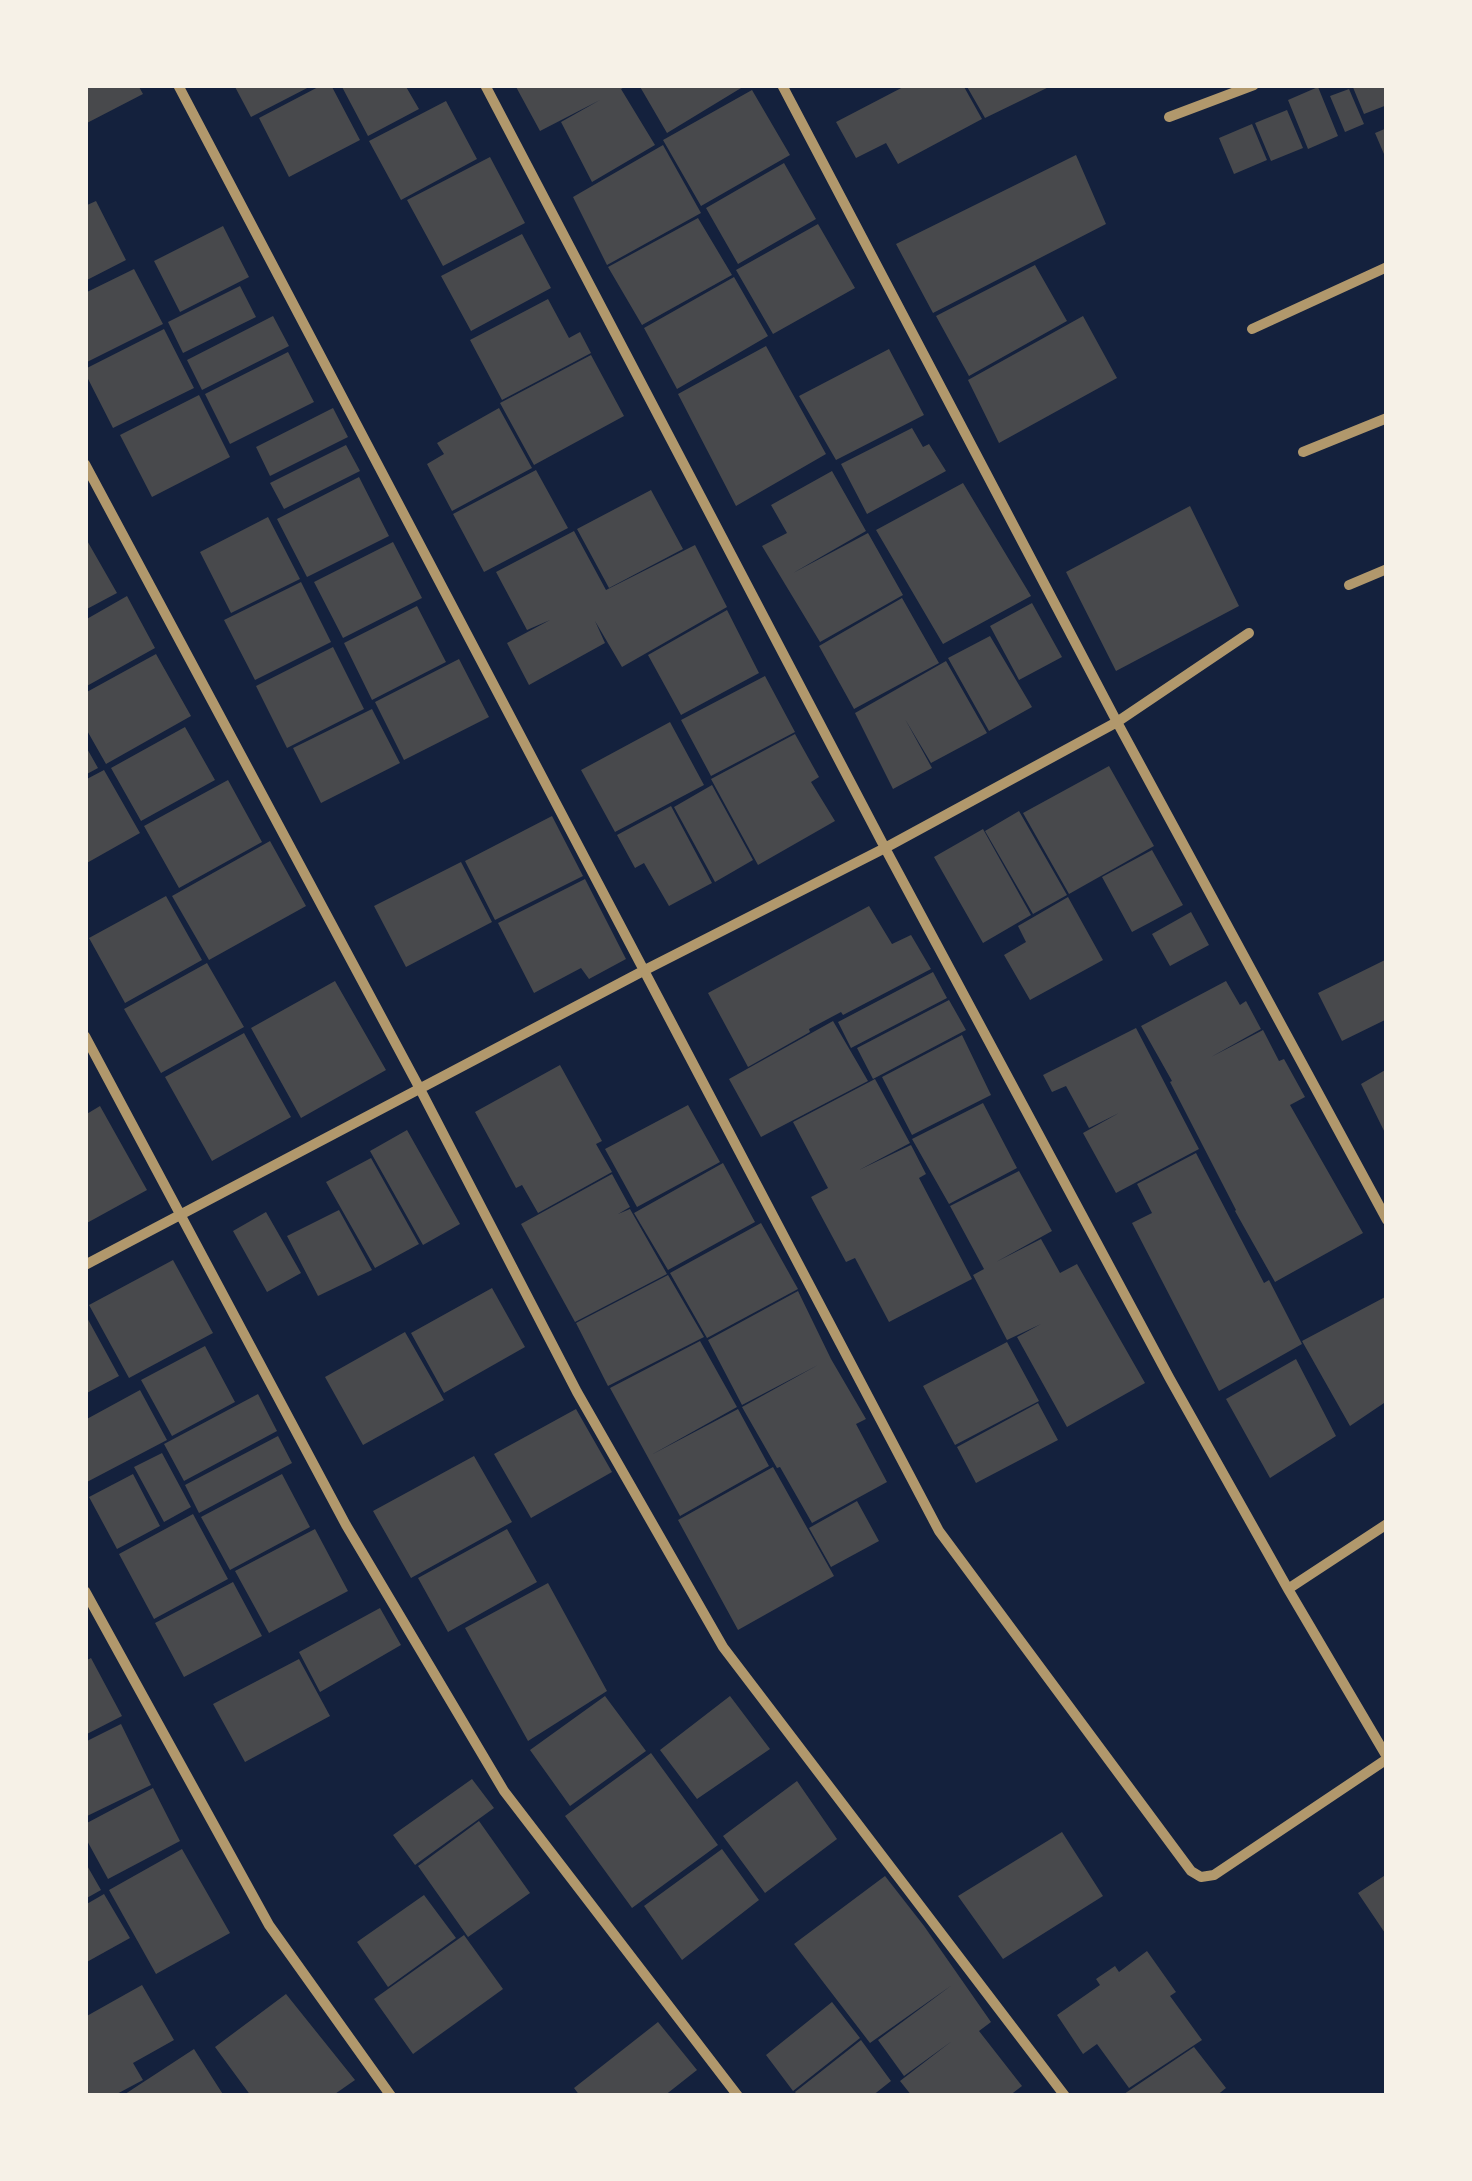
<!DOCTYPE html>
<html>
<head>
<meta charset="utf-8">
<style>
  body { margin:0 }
  #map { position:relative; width:1472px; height:2181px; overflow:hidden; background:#14213d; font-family:Merriweather,serif }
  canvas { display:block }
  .frame { position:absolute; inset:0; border:88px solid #f6f1e7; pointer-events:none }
</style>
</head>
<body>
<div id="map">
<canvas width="1472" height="2181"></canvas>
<div class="frame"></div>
</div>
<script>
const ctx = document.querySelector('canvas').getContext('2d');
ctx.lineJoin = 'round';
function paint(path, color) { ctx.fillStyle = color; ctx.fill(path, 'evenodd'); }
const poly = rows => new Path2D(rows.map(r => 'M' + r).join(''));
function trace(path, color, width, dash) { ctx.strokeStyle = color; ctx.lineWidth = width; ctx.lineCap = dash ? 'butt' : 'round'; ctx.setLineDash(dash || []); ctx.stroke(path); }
const building = poly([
  [85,85,138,85,143,94,85,124],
  [234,85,313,85,251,117],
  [322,85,331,85,360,140,289,177,259,118],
  [341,85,405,85,419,109,368,136],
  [515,85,628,85,621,89,655,145,592,182,561,122,600,100,540,131],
  [639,85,746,85,667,133],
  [907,85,963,85,982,119,898,164,886,143,856,158,836,122],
  [966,85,1053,85,985,118],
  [1352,85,1387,85,1387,105,1364,114],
  [1318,87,1338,136,1308,149,1288,100],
  [1349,89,1364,124,1345,132,1330,96],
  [752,90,790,155,701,206,663,140],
  [446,101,477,159,401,200,369,141],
  [1287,110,1303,148,1271,161,1255,123],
  [1252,124,1267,160,1234,174,1219,138],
  [1387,128,1387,161,1375,133],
  [663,145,701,213,607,265,573,197],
  [1076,155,1106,224,933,313,896,244],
  [490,157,525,223,443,266,407,200],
  [784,163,816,219,738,264,706,208],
  [96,201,126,260,85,281,85,206],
  [698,218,732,275,642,325,608,267],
  [818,224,855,288,773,334,736,270],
  [223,226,249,277,180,312,154,261],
  [522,234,551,288,471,331,441,276],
  [1035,265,1067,321,969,376,936,316],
  [134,269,163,324,85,363,85,293],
  [734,277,768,336,677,389,644,328],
  [240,286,256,317,183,353,168,322],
  [548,299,569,338,580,332,591,353,502,400,470,340],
  [273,316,289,346,202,390,187,360],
  [1083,316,1117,378,999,443,968,380],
  [164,329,194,388,113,428,85,373,85,369],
  [766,346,826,454,736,506,678,394],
  [889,349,924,415,836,460,799,396],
  [288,352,314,402,230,444,205,394],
  [591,355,624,416,534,465,500,403],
  [199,395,230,457,152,497,120,435],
  [333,408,348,437,270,476,256,447],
  [499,408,532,468,452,511,427,464,444,454,437,443],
  [912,428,923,447,929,444,946,471,867,514,841,464],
  [346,445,360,471,284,509,270,483],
  [536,470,568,528,484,572,453,514],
  [832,471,866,531,793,573,868,533,903,595,820,642,762,546,787,533,771,505],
  [359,477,389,536,307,577,277,519],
  [963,483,1031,596,943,644,876,530],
  [651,490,683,549,609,588,577,529],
  [1190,506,1239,606,1116,671,1066,572],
  [268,517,300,579,231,613,200,552],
  [574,531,606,590,695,545,727,607,622,667,595,621,605,643,529,685,507,643,550,620,527,630,496,572],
  [85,537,117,593,85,610],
  [393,542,422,598,343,638,314,582],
  [301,582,331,642,255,680,224,620],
  [127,596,155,648,85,687,85,620],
  [902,598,939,663,854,709,819,646],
  [1032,603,1062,657,1019,680,990,626],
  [417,606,446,662,372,700,344,643],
  [727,610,759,673,681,715,648,655],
  [990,636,1032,707,989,731,948,658],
  [333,647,364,709,287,748,256,686],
  [156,654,191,716,106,764,85,727,85,693],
  [459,659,489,717,404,760,375,702],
  [946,661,987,733,931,763,905,719,932,768,893,789,855,713],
  [765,676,795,732,711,776,681,720],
  [372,709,400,763,321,803,293,748],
  [670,722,704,785,615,832,581,770],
  [185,727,215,780,141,821,111,768],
  [795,734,819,777,811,782,835,821,758,865,711,779],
  [85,745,98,768,85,775],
  [1109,766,1154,846,1069,894,1023,813],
  [104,770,140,833,85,864,85,780],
  [228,780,262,842,179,888,144,826],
  [712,785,753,860,715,882,674,807],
  [671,806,712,883,669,906,644,863,635,868,617,835],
  [1019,811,1067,895,1033,914,985,831],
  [552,816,583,876,495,920,465,861],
  [983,829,1031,915,983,943,934,857],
  [270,841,306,906,209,960,172,896],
  [1152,850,1183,905,1132,932,1102,877],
  [461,862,492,922,406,967,374,906],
  [585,879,626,959,589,979,581,968,534,993,498,923],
  [166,896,202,960,125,1003,89,938],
  [1068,897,1103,960,1030,1000,1004,955,1026,942,1018,926],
  [869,906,892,944,911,935,931,969,843,1015,841,1012,809,1029,810,1032,748,1067,708,993],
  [1191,912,1209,945,1170,966,1152,934],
  [1387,959,1387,1019,1342,1041,1318,993],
  [207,963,244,1027,161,1073,124,1009],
  [933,972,947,998,851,1048,838,1022],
  [335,981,386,1070,301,1118,251,1028],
  [1226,981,1240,1005,1246,1001,1261,1029,1211,1057,1263,1030,1279,1061,1284,1059,1305,1097,1290,1105,1363,1233,1275,1282,1235,1211,1236,1210,1170,1082,1172,1081,1141,1026],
  [949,1000,966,1030,873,1079,857,1048],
  [833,1021,868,1081,761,1137,729,1079],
  [1136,1028,1199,1149,1116,1193,1083,1133,1119,1113,1089,1128,1066,1086,1052,1092,1043,1075],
  [244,1033,291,1117,212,1161,165,1077],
  [962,1035,991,1095,912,1135,882,1077],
  [560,1065,602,1141,596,1144,612,1172,538,1213,522,1185,516,1188,475,1112],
  [1387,1069,1387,1137,1361,1084],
  [875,1079,910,1143,859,1170,911,1145,926,1174,919,1178,972,1279,889,1322,855,1258,846,1262,811,1197,828,1188,793,1122],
  [983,1103,1017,1168,949,1204,912,1139],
  [688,1105,720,1162,637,1207,605,1149],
  [100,1106,147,1190,85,1224,85,1115],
  [407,1130,460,1224,423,1245,370,1151],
  [1196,1153,1264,1283,1269,1280,1302,1344,1219,1391,1132,1223,1152,1213,1137,1184],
  [371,1158,419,1244,375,1268,326,1182],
  [723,1163,755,1222,668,1270,634,1213],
  [1019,1171,1052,1231,996,1262,1041,1239,1060,1273,1077,1264,1145,1383,1067,1427,1017,1337,1041,1324,1007,1340,973,1275,984,1269,950,1206],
  [612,1174,630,1207,618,1214,630,1209,667,1274,575,1322,521,1224],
  [339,1210,372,1270,318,1296,287,1236],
  [266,1212,301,1273,267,1292,233,1231],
  [761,1223,798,1289,707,1338,670,1273],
  [173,1260,213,1333,129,1378,89,1305],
  [668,1275,704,1337,608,1386,576,1323],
  [492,1288,525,1347,444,1393,411,1333],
  [798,1291,831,1359,866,1419,856,1424,887,1482,812,1523,780,1467,777,1468,742,1407,818,1365,742,1405,708,1340],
  [1387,1296,1387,1401,1350,1426,1302,1341],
  [85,1314,119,1376,85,1394],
  [405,1332,444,1400,363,1445,325,1377],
  [700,1341,737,1407,651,1455,738,1409,769,1466,680,1516,610,1388],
  [1007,1342,1039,1401,955,1445,923,1386],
  [205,1346,235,1402,172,1436,141,1380],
  [1296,1359,1336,1436,1270,1478,1226,1399],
  [140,1390,167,1440,85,1483,85,1420],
  [258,1394,277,1431,184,1481,164,1444],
  [1038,1403,1058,1440,976,1483,957,1447],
  [576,1409,612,1472,531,1518,494,1454],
  [278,1436,292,1463,199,1513,185,1485],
  [162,1453,191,1507,164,1522,134,1467],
  [474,1456,512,1522,411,1578,373,1511],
  [773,1467,834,1576,738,1630,678,1520],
  [133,1474,160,1526,117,1549,89,1497],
  [282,1474,310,1527,230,1570,201,1517],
  [857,1501,879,1541,831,1567,809,1528],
  [193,1514,228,1579,154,1619,119,1554],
  [315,1529,348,1591,269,1633,235,1571],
  [507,1529,537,1582,448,1632,418,1578],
  [233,1582,262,1636,184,1677,155,1623],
  [548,1583,607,1691,528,1741,465,1628],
  [380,1608,401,1645,320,1692,299,1652],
  [91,1658,122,1716,85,1735,85,1661],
  [299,1659,330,1716,245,1762,213,1704],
  [605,1696,646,1751,570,1806,530,1750],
  [730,1696,770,1749,697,1799,660,1750],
  [121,1724,151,1785,85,1817,85,1742],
  [651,1753,718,1845,632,1908,565,1816],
  [472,1779,494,1808,415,1865,393,1835],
  [797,1781,837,1839,765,1893,723,1836],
  [153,1788,180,1841,108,1879,85,1837,85,1824],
  [479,1821,530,1893,468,1937,418,1866],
  [1062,1832,1103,1896,1003,1959,958,1896],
  [182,1849,230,1933,156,1974,109,1890],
  [722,1849,759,1900,682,1960,644,1906],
  [85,1862,101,1890,85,1899],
  [1387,1874,1387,1936,1358,1893],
  [885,1876,924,1926,991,2022,979,2031,1022,2086,1009,2096,912,2096,900,2081,952,2041,904,2076,878,2040,952,1985,870,2043,794,1944],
  [104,1894,130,1938,85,1963,85,1905],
  [424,1895,456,1938,388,1987,357,1942],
  [464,1935,503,1989,413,2054,374,1999],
  [1147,1951,1176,1992,1170,1996,1202,2040,1129,2088,1097,2044,1083,2054,1057,2015,1100,1985,1096,1979,1115,1966,1119,1972],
  [142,1985,174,2040,133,2063,143,2080,113,2096,88,2096,85,2091,85,2017],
  [286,1994,355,2080,332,2096,251,2096,215,2047],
  [832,2002,860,2038,793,2091,766,2055],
  [658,2022,697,2070,664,2096,580,2096,574,2088],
  [861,2040,891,2081,872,2096,798,2096,795,2092],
  [1194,2047,1226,2088,1216,2096,1121,2096],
  [194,2049,224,2096,122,2096]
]);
const minor = poly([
  [178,85,939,1531,1191,1871,1201,1877,1214,1875,1387,1759],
  [485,85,885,848,1170,1379,1288,1589,1387,1757],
  [782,85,1117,722,1387,1220],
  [1169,117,1254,85],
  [1252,329,1387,267],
  [1303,452,1387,418],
  [85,464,420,1089,577,1392,723,1647,1065,2096],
  [1349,585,1387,569],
  [85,1036,346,1525,504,1791,738,2096],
  [85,1265,645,970,885,848,1117,722,1249,633],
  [1288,1589,1387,1524],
  [85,1591,269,1925,391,2096]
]);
paint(building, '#48494c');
trace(minor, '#b1986c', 10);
</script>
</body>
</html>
